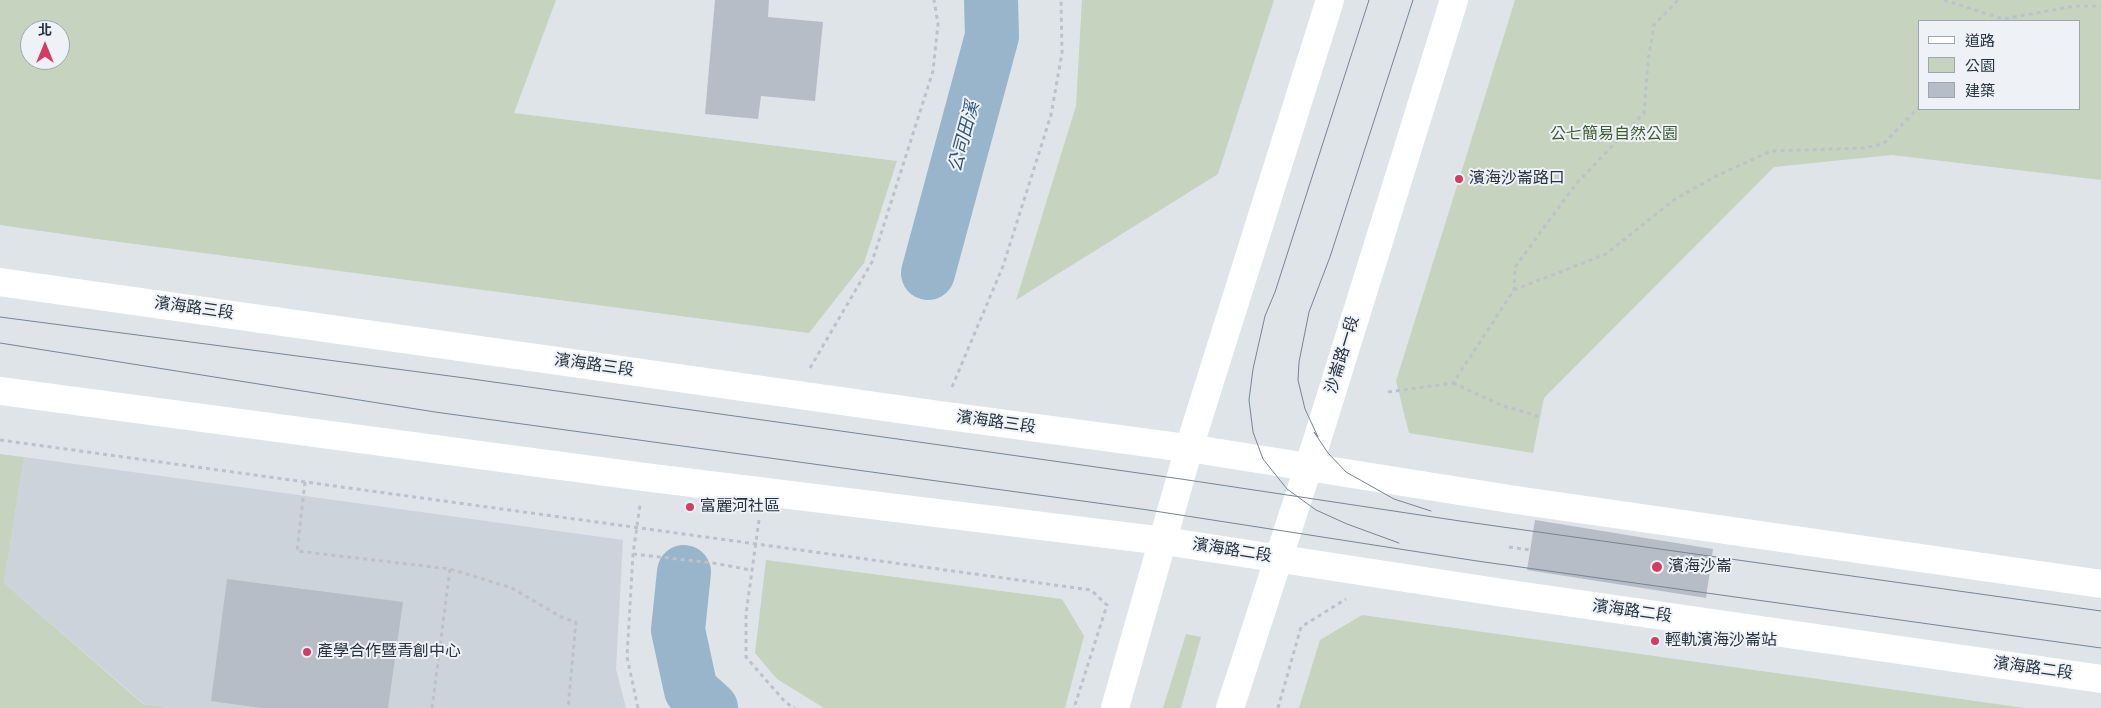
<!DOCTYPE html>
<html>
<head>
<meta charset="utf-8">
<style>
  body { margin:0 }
  #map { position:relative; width:2101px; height:708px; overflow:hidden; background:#dfe4e9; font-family:"Sofia Sans Condensed","Noto Sans TC",sans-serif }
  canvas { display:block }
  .legend { position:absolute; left:1918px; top:20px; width:162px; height:90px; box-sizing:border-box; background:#eef2f6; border:1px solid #9ea6ae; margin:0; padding:6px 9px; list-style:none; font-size:15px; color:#273341 }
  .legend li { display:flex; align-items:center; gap:10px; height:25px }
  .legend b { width:25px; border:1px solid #9ea6ae }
  .north { position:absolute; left:20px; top:20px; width:50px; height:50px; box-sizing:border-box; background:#eef2f6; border:1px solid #9ea6ae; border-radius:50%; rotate:0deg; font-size:14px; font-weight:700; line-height:20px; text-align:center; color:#273341 }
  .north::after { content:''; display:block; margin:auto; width:18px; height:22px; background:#d43d63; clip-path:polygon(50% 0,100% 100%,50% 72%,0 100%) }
</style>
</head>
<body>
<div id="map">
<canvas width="2101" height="708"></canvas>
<ul class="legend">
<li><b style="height:6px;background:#fff"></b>道路</li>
<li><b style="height:14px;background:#c6d3bf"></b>公園</li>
<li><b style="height:14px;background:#b6bdc6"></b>建築</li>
</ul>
<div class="north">北</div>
</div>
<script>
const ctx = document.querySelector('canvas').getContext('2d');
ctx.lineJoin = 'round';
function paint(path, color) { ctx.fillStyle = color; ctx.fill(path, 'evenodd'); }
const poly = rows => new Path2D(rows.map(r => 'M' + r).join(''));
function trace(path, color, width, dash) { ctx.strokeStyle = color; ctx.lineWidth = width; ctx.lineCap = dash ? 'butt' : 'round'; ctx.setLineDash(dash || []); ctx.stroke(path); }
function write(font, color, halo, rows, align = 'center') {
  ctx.font = font + ' "Sofia Sans Condensed","Noto Sans TC",sans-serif'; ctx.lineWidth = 4; ctx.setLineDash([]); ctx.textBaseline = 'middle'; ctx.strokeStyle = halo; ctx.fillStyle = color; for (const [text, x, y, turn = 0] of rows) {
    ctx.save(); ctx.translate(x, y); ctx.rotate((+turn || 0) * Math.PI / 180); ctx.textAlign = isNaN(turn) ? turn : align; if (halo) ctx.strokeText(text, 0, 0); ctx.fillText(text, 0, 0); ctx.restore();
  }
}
const built = poly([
  [24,457,623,540,616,669,626,708,170,708,144,704,4,583]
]);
const green = poly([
  [0,0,556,0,514,113,897,161,864,263,809,333,97,239,0,225],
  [30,30,60,30,60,60,30,60],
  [1082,0,1274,0,1218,174,1016,300,1076,106],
  [1515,0,2101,0,2101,180,1892,155,1774,167,1544,398,1533,453,1409,433,1396,381],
  [1920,21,2080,21,2080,109,1920,109],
  [0,454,24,457,4,583,143,704,170,708,0,708],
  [766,560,1062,599,1084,636,1065,708,824,708,777,679,755,653],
  [1362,615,2025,708,1299,708,1320,640],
  [1186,634,1201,637,1181,708,1163,708]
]);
const river = poly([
  [928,273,992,36,991,0],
  [684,572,678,630,691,690,711,708]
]);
const building = poly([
  [715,0,769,0,768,17,823,22,815,101,761,96,758,119,705,114],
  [1535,520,1713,549,1706,598,1527,570],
  [227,579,403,602,388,708,261,708,211,701]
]);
const path = poly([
  [1944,0,2003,19,2075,6,2101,6],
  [1514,290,1606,254,1675,199,1716,176,1771,151,1864,148,1883,144,1920,106],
  [810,368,872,262,933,71,938,24,934,0],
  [1453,383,1503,406,1538,416],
  [952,387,1003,266,1051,115,1062,53,1061,0],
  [1388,392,1453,383,1514,290,1515,267,1576,184,1644,113,1648,61,1654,25,1678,0],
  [0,440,1091,590,1107,605,1074,708],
  [305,482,297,551,450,569,512,588,561,617,576,622,568,708],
  [759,520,746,614,746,657,786,703,795,708],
  [1509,547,1530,550],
  [633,554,713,563,751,570],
  [432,708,450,569],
  [638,708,627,657,633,554,640,505],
  [1278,708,1301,627,1346,599]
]);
const secondary = poly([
  [0,282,940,415,1201,450,1516,500,2101,584],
  [0,391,644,477,1164,541,1503,593,2101,679],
  [1115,708,1189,448,1330,0],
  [1230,708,1318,437,1454,0]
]);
const tram = poly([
  [1369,0,1275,292,1265,316,1253,369,1249,400,1253,432,1263,459,1287,489,1316,510,1347,524,1399,543],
  [1413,0,1330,257,1309,312,1299,362,1298,380,1305,409,1318,437,1314,432,1328,453,1346,472,1394,499,1431,511],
  [0,317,465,378,1181,479,1460,521,2101,611],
  [0,343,435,412,1148,510,1477,561,2101,648]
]);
const markers = [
  [1459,179,5,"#d43d63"],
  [690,507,5,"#d43d63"],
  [1657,567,6,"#d43d63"],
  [1655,641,5,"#d43d63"],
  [307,652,5,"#d43d63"]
];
const parkNames = [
  ["公七簡易自然公園",1614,135]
];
const poiNames = [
  ["濱海沙崙路口",1469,179],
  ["富麗河社區",700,507],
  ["濱海沙崙",1668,567],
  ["輕軌濱海沙崙站",1665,641],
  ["產學合作暨青創中心",317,652]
];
const streetNames = [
  ["濱海路三段",194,309,8],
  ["沙崙路一段",1343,355,-73],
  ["濱海路三段",594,366,8],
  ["濱海路三段",996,423,8],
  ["濱海路二段",1232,551,9],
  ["濱海路二段",1632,612,8],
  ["濱海路二段",2033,669,8]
];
const waterNames = [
  ["公司田溪",965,137,-75]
];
paint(built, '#cdd3db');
paint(green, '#c6d3bf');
trace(river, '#98b5cb', 54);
paint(building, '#b6bdc6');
trace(path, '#bdc2c8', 3, [4, 4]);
trace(secondary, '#fff', 28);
trace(tram, '#778593', 1);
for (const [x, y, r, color] of markers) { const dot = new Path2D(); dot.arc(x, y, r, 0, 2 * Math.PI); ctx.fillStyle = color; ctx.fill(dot); trace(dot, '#eef2f6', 2); }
write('16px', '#3f5d33', '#eef2f6', parkNames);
write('16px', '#273341', '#eef2f6', poiNames, 'left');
write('16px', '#273341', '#eef2f6', streetNames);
write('italic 18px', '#2f5676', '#eef2f6', waterNames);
</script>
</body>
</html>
